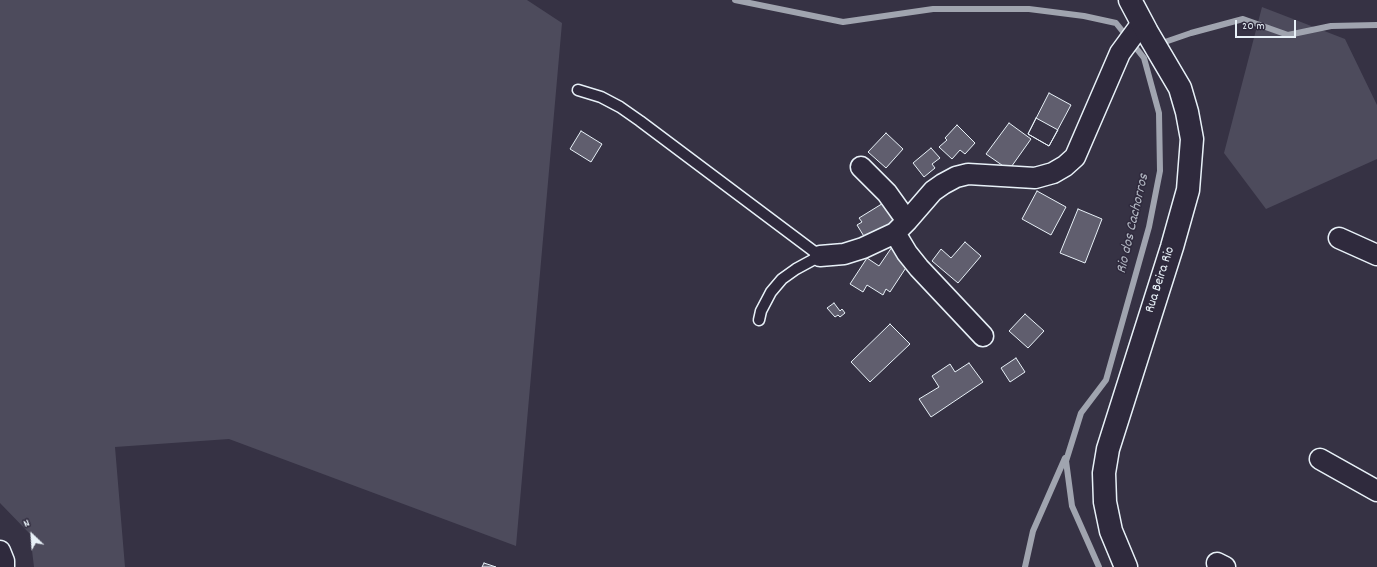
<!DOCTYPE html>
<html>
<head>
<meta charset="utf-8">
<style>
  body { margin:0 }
  #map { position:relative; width:1377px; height:567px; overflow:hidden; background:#363244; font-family:Dekko,sans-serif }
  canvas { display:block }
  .north { position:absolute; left:12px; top:515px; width:40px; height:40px; -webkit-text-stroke:3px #2f2a3d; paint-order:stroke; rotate:335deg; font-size:11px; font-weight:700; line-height:16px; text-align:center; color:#e8f1f8 }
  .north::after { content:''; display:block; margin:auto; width:14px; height:18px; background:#e8f1f8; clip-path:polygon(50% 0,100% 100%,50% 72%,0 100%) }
  .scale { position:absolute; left:1235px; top:20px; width:61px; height:18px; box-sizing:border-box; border:2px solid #e8f1f8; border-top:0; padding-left:5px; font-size:12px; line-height:14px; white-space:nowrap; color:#e8f1f8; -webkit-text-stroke:3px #2f2a3d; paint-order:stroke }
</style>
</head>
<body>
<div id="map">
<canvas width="1377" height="567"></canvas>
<div class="north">N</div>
<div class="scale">20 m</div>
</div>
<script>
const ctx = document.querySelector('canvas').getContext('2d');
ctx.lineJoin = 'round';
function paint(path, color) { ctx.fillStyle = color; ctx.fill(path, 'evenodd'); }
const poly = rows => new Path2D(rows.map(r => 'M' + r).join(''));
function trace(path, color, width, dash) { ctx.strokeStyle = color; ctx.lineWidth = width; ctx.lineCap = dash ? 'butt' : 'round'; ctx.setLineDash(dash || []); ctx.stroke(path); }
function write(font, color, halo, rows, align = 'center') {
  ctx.font = font + ' Dekko,sans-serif'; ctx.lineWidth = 3; ctx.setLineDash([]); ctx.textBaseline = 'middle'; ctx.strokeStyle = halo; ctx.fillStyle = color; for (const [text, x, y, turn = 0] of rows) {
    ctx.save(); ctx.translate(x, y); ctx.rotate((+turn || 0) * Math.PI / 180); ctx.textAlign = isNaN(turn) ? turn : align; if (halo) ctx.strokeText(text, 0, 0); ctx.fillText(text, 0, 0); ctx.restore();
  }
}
const green = poly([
  [0,0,527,0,562,23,516,546,229,439,115,447,125,567,34,567,30,534,0,503],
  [1262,7,1345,39,1377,105,1377,159,1266,209,1224,153]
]);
const stream = poly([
  [735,0,843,22,933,9,1029,9,1084,16,1116,23,1144,58,1159,113,1160,171,1149,227,1106,380,1081,413,1066,461,1072,506,1099,567],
  [1158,41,1162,43,1191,33,1243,19,1288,35,1331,26,1377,25],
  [1025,567,1033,531,1065,458]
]);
const building = poly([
  [1049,93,1071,105,1049,146,1028,134,1049,93],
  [1036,118,1058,130,1049,146,1028,134,1036,118],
  [1009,123,1031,139,1009,170,986,154,1009,123],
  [957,125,975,143,965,154,960,150,952,159,939,147,947,140,945,138,957,125],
  [581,131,602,144,591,162,570,149,581,131],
  [886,133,903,149,886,168,868,152,886,133],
  [931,148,940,158,932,164,935,168,924,177,913,163,931,148],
  [1037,191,1066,207,1051,235,1022,219,1037,191],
  [885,202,896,220,865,238,857,225,862,222,859,218,885,202],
  [1078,209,1102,219,1085,263,1060,253,1078,209],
  [965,242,981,256,958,283,932,261,941,249,951,258,965,242],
  [892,247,911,260,890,292,886,289,883,295,867,285,863,292,850,284,867,258,879,266,892,247],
  [834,303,840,311,842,309,845,313,840,317,838,315,835,317,827,308,834,303],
  [1025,314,1044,331,1028,348,1009,331,1025,314],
  [890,324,910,344,870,382,851,362,890,324],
  [1016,358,1025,372,1010,382,1001,368,1016,358],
  [969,363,983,382,931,417,919,399,939,387,932,376,950,364,955,372,969,363],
  [484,563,496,567,482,567,484,563]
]);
const service = poly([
  [578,90,601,97,620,107,640,121,820,256,796,269,782,279,771,292,761,311,759,320]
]);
const minor = poly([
  [861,167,887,193,907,221],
  [895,233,907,253,919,268,983,336],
  [1339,238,1377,255],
  [820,256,844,254,863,248,895,233,907,221,933,191,943,184,956,177,968,174,1035,178,1053,173,1065,166,1075,157,1120,53,1142,23],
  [1320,459,1377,491],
  [0,551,4,561,4,567],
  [1217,563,1225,567]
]);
const tertiary = poly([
  [1126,567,1111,531,1105,502,1104,473,1108,449,1172,247,1188,190,1192,139,1187,112,1180,88,1147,32,1130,0]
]);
const streetNames = [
  ["Rua Beira Rio",1161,280,-72]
];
const waterNames = [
  ["Rio dos Cachorros",1134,224,-77]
];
paint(green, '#4d4b5c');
trace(stream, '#a0a4af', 6);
paint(building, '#605e6e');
trace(building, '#e8f1f8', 1);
trace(service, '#e8f1f8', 13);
trace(minor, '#e8f1f8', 23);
trace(tertiary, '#e8f1f8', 25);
trace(service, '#2f2a3d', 10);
trace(minor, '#2f2a3d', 20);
trace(tertiary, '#2f2a3d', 22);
write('14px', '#e8f1f8', '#2f2a3d', streetNames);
write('italic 15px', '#b2b7c2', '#2f2a3d', waterNames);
</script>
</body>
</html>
